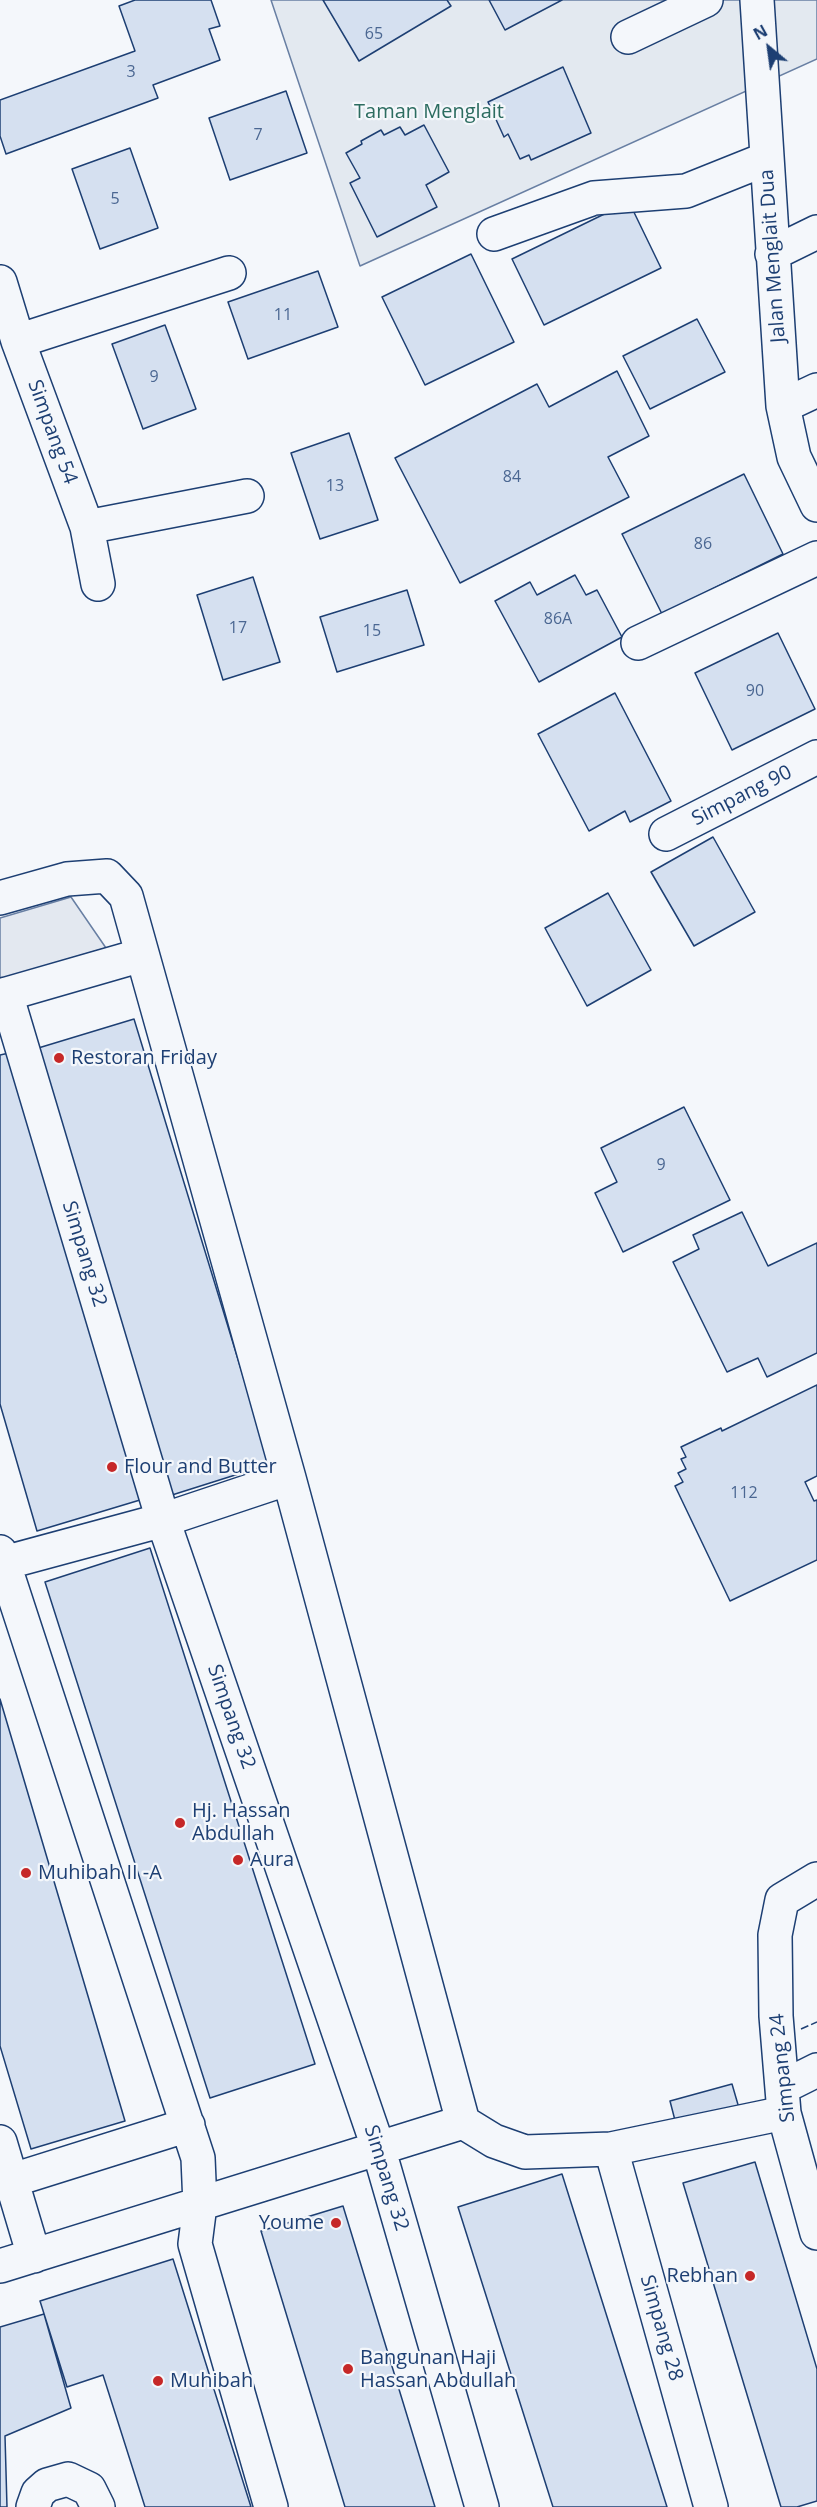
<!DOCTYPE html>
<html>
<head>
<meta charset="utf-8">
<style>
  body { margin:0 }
  #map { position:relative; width:817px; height:2507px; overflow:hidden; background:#f4f7fb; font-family:"Open Sans",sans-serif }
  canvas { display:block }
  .north { position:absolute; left:739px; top:18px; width:60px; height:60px; -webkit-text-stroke:4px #f4f7fb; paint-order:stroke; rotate:331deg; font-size:16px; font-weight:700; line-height:24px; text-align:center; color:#1d3f73 }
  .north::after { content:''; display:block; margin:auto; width:21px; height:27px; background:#1d3f73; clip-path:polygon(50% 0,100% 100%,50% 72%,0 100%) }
</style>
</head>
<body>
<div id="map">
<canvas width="817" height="2507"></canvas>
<div class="north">N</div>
</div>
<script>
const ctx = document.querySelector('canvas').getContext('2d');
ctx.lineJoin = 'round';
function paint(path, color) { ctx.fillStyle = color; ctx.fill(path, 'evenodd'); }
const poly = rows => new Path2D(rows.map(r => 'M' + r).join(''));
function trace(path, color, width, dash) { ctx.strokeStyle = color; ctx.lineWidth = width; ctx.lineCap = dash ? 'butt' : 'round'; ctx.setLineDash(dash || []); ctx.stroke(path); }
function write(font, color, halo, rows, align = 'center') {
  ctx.font = font + ' "Open Sans",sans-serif'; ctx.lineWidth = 4.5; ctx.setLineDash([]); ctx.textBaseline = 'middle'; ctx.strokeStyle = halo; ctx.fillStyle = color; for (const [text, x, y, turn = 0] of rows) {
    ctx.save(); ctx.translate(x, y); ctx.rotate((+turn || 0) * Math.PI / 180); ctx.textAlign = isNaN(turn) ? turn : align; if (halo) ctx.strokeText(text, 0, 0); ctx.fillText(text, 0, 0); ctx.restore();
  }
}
const green = poly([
  [271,0,817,0,817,59,360,266,271,0]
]);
const parking = poly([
  [71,897,106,948,0,979,0,918,71,897]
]);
const building = poly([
  [135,0,211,0,220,26,209,29,220,60,153,85,158,98,6,154,0,136,0,100,135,51,119,6,135,0],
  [323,0,447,0,451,6,359,61,323,0],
  [489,0,562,0,505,30,489,0],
  [563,67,591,133,531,160,529,155,520,159,508,134,504,137,488,102,563,67],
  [286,91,307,153,230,180,209,118,286,91],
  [424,125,449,172,426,185,437,207,377,237,350,183,360,178,346,153,362,144,361,141,381,130,384,135,400,127,405,135,424,125],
  [130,148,158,228,100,249,72,169,130,148],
  [629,202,661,268,544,325,512,259,629,202],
  [471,254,514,342,425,385,382,297,471,254],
  [318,271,338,327,248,359,228,302,318,271],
  [697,319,725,372,650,409,623,356,697,319],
  [165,325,196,409,143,429,112,344,165,325],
  [617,371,649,436,608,457,629,497,460,583,395,458,537,384,549,407,617,371],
  [349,433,378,520,320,539,291,453,349,433],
  [744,474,783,554,662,614,622,534,744,474],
  [575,575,586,595,597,590,622,637,539,682,495,601,530,582,537,595,575,575],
  [253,577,280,662,223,680,197,595,253,577],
  [407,590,424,645,337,672,320,617,407,590],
  [778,633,815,709,732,750,695,673,778,633],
  [615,693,671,801,630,822,625,811,589,831,538,734,615,693],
  [713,837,755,912,694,946,651,872,713,837],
  [608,893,651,970,587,1006,545,928,608,893],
  [134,1019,270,1464,172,1495,35,1049,134,1019],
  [9,1053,140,1500,37,1531,0,1404,0,1055,9,1053],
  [684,1107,730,1200,623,1252,595,1193,617,1182,601,1148,684,1107],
  [742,1212,768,1266,817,1243,817,1353,767,1377,758,1358,727,1372,673,1262,699,1249,693,1235,742,1212],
  [817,1385,817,1476,805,1482,814,1501,817,1500,817,1560,730,1601,675,1486,683,1482,678,1473,686,1469,681,1459,686,1457,681,1447,721,1428,722,1431,817,1385],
  [150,1548,315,2064,210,2098,45,1582,150,1548],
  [0,1699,125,2121,31,2149,0,2046,0,1699],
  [732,2084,741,2115,678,2132,670,2101,732,2084],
  [755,2162,817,2369,817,2501,797,2507,781,2507,683,2183,755,2162],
  [562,2174,667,2507,553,2507,458,2207,562,2174],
  [343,2206,435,2507,345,2507,261,2231,343,2206],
  [173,2259,251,2507,145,2507,103,2375,67,2387,40,2301,173,2259],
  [44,2314,71,2408,5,2436,7,2507,0,2507,0,2327,44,2314]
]);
const minor = poly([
  [757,0,783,406,794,457,817,505],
  [628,37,706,0],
  [494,234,594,198,686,191,766,159],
  [772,254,817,232],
  [0,282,18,341,87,527,98,584],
  [18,341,229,273],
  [783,406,817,390],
  [87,527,247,496],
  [638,643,817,558],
  [666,834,817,757],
  [0,898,67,879,107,876,126,896,289,1478,463,2122,494,2141,525,2152,611,2149,784,2113],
  [6,994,163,1520,378,2147,482,2507],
  [0,996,142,955],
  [0,1552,198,2158,200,2205,195,2244,271,2507],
  [0,1564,163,1520,289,1478],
  [817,1879,782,1900,775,1935,776,2016,784,2113,817,2233],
  [783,2087,817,2070],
  [0,2142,34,2256],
  [611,2149,711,2507],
  [0,2184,188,2125],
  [0,2266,463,2122],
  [33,2507,38,2493,47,2485,68,2479,89,2489,98,2507]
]);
const fence = poly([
  [801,2029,817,2022]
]);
const markers = [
  [59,1058,6,"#c62828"],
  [112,1467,6,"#c62828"],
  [180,1823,6,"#c62828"],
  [238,1860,6,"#c62828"],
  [26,1873,6,"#c62828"],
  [336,2223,6,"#c62828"],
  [750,2276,6,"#c62828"],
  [348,2369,6,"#c62828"],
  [158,2381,6,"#c62828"]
];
const numberNames = [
  ["65",374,34],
  ["3",131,72],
  ["7",258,135],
  ["5",115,199],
  ["11",283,315],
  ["9",154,377],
  ["84",512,477],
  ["13",335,486],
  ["86",703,544],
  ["86A",558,619],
  ["17",238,628],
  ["15",372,631],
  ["90",755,691],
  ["9",661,1165],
  ["112",744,1493]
];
const parkNames = [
  ["Taman Menglait",429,112]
];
const streetNames = [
  ["Jalan Menglait Dua",773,256,-94],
  ["Simpang 54",52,432,70],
  ["Simpang 90",742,796,-27],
  ["Simpang 32",84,1254,73],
  ["Simpang 32",231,1717,71],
  ["Simpang 24",783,2068,-96],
  ["Simpang 32",386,2178,73],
  ["Simpang 28",661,2328,74]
];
const poiNames = [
  ["Restoran Friday",71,1058],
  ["Flour and Butter",124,1467],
  ["Hj. Hassan",192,1811],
  ["Abdullah",192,1834],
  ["Aura",250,1860],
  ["Muhibah II -A",38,1873],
  ["Youme",324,2223,"right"],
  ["Rebhan",738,2276,"right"],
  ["Bangunan Haji",360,2358],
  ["Hassan Abdullah",360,2381],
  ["Muhibah",170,2381]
];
paint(green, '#e3e9f0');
trace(green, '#687fa3', 1.5);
paint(parking, '#e3e8f0');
trace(parking, '#687fa3', 1.5);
paint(building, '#d5e0f0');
trace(building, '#1d3f73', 1.5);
trace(minor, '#1d3f73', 36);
trace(minor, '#f4f7fb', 33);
trace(fence, '#1d3f73', 1.5, [8, 3]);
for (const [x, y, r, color] of markers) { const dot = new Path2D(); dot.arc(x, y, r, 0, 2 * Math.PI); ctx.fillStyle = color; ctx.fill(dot); trace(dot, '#f4f7fb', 2); }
write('16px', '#4b6792', null, numberNames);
write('20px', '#2c6c60', '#f4f7fb', parkNames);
write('20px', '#1d3f73', '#f4f7fb', streetNames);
write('20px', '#1d3f73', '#f4f7fb', poiNames, 'left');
</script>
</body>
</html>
